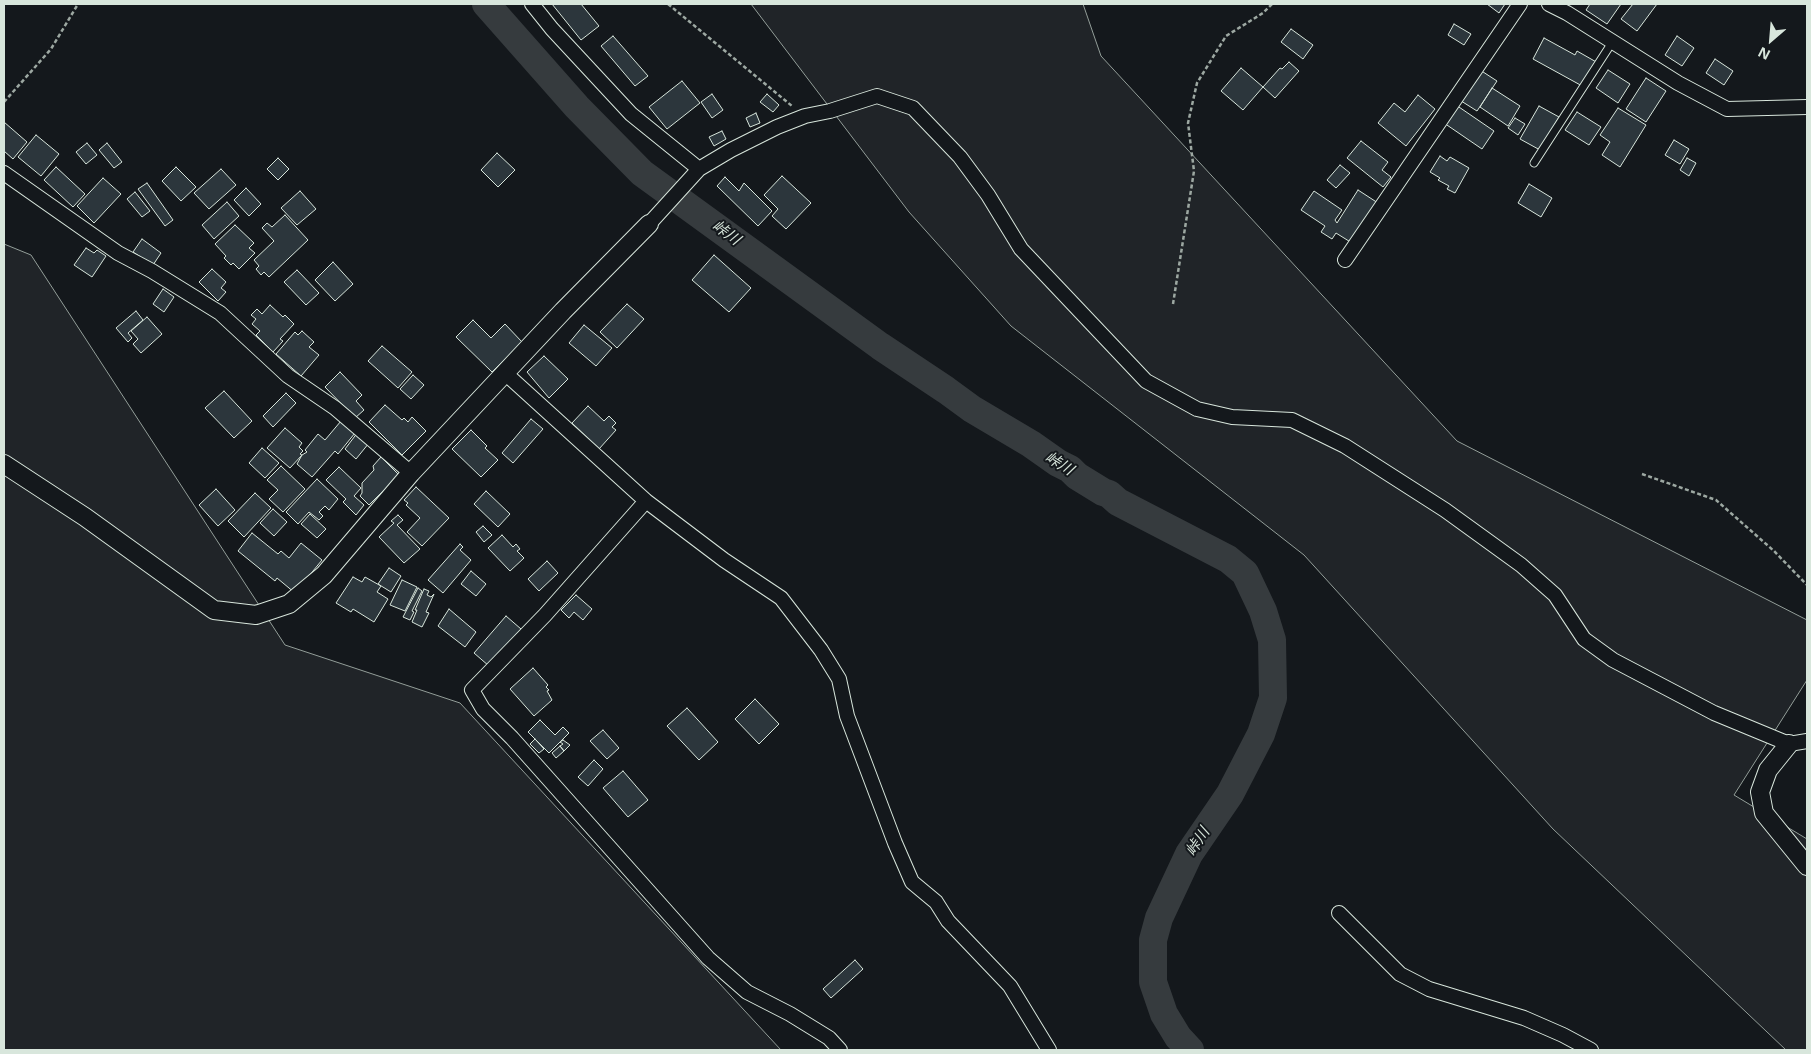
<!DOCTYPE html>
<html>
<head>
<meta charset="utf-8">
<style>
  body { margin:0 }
  #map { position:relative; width:1811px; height:1054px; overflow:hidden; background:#14181c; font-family:"Open Sans",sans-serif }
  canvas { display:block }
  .frame { position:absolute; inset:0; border:5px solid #d8e6dc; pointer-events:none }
  .north { position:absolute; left:1746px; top:15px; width:50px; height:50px; -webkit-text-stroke:4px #14181c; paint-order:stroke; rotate:207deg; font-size:14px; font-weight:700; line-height:20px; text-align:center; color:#d8e6dc }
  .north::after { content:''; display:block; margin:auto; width:18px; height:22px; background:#d8e6dc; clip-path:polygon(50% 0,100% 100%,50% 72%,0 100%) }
</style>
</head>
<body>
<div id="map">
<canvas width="1811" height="1054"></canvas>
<div class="frame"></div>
<div class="north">N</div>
</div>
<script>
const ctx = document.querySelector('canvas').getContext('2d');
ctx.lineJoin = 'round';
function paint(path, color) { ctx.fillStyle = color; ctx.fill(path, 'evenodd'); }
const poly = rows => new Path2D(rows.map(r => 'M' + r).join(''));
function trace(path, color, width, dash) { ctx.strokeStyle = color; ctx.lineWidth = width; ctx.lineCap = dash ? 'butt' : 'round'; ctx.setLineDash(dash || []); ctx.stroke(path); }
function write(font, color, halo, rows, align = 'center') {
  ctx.font = font + ' "Open Sans","Noto Sans JP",sans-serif'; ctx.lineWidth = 4; ctx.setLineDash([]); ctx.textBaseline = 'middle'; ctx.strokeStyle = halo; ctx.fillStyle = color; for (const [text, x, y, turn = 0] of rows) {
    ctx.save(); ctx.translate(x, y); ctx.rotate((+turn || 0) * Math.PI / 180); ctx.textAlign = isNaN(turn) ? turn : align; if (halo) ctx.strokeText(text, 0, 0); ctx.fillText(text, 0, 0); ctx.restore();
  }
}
const green = poly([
  [751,4,1083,4,1101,56,1457,441,1807,620,1807,680,1734,795,1807,839,1807,1050,1786,1050,1553,829,1304,555,1011,326,909,212,751,4],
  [4,244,31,255,285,645,460,703,781,1050,4,1050,4,244]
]);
const river = poly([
  [486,4,577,107,642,173,880,346,946,390,972,409,1031,444,1058,463,1070,469,1077,476,1103,492,1109,494,1118,502,1228,559,1245,573,1263,611,1272,640,1273,698,1261,734,1230,794,1189,854,1159,918,1153,940,1153,982,1164,1014,1178,1037,1190,1050]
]);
const building = poly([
  [552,4,581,4,599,26,581,40,552,4],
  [1487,4,1505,4,1499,13,1487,4],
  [1590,4,1621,4,1607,24,1586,10,1590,4],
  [1633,4,1657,4,1637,31,1621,19,1633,4],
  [1454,24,1471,34,1464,45,1448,35,1454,24],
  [1291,29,1313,45,1303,59,1281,42,1291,29],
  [613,36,648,76,635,86,601,46,613,36],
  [1677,36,1694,48,1682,66,1665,55,1677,36],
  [1544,38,1575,55,1577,51,1598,63,1584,87,1533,59,1544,38],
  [1715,59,1733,71,1724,85,1706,73,1715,59],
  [1289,62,1299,71,1275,98,1263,87,1280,68,1282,69,1289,62],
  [1241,68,1263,87,1243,110,1221,91,1241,68],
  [1477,68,1497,81,1477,111,1458,99,1477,68],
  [1608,70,1630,84,1618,103,1596,88,1608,70],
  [1646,78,1666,91,1646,122,1626,109,1646,78],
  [682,81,700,103,667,129,649,107,682,81],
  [1492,88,1520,106,1508,126,1480,107,1492,88],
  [712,94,723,110,712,118,701,102,712,94],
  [767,94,779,105,773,112,760,102,767,94],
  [1418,95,1435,109,1406,146,1378,123,1394,103,1405,112,1418,95],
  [1456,105,1494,131,1482,149,1444,123,1456,105],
  [1539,106,1559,117,1540,150,1520,139,1539,106],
  [1618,108,1646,125,1620,167,1602,155,1610,142,1600,135,1618,108],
  [1577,112,1601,127,1589,145,1565,130,1577,112],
  [756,113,760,123,750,127,746,118,756,113],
  [1515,118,1525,124,1518,135,1508,128,1515,118],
  [4,122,27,142,13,159,4,151,4,122],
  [722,131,726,139,714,146,709,137,722,131],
  [36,135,59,154,41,176,18,157,36,135],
  [1674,140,1689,149,1680,164,1665,155,1674,140],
  [1361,141,1388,162,1382,170,1391,177,1383,187,1347,158,1361,141],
  [87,143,97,155,86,164,76,152,87,143],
  [107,143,122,162,114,168,99,150,107,143],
  [497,153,515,170,498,187,481,170,497,153],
  [1440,156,1447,161,1450,157,1469,168,1455,193,1447,189,1449,186,1438,180,1440,178,1430,172,1440,156],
  [278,158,289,169,278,180,267,169,278,158],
  [1687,158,1696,163,1689,176,1680,170,1687,158],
  [1340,165,1350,173,1336,188,1327,180,1340,165],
  [56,167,85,194,73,207,44,180,56,167],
  [176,167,196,187,181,201,162,181,176,167],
  [221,169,236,185,209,209,194,193,221,169],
  [782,176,811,203,786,229,772,216,778,209,764,195,782,176],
  [725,177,739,191,744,183,772,211,758,226,717,186,725,177],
  [103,178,121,194,94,223,77,206,103,178],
  [147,183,173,220,165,226,138,189,147,183],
  [1529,184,1552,198,1541,217,1518,203,1529,184],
  [246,188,261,204,249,216,234,200,246,188],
  [1358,190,1378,203,1352,243,1336,233,1332,239,1321,232,1325,226,1301,210,1314,191,1342,210,1335,220,1337,223,1358,190],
  [300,191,316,209,297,225,281,208,300,191],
  [135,192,150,211,142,217,127,199,135,192],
  [227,202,239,216,214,239,202,225,227,202],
  [285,215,308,240,269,277,264,272,261,275,256,269,259,266,254,260,274,241,262,228,267,223,272,227,285,215],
  [235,225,254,243,249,248,255,253,239,269,233,263,231,265,224,258,226,256,215,244,235,225],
  [142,239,161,253,153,265,133,252,142,239],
  [86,248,94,253,97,250,106,256,92,277,74,265,86,248],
  [714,255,751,288,729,312,692,280,714,255],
  [333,262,353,284,335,301,315,280,333,262],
  [212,269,226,282,221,288,226,292,218,301,199,282,212,269],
  [297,270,319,293,306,305,284,282,297,270],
  [163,289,174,297,164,312,153,304,163,289],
  [627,304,644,319,617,348,600,332,627,304],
  [270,305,283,317,285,315,294,324,280,339,283,341,273,352,256,335,260,331,252,324,256,319,251,315,257,309,262,314,270,305],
  [136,311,143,320,128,333,132,338,128,342,116,328,136,311],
  [147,317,162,334,141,353,133,344,138,339,131,331,147,317],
  [473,320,491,338,505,324,522,342,492,372,456,337,473,320],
  [584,325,612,348,596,366,569,343,584,325],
  [302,331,314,342,309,347,319,355,301,376,276,354,295,332,298,335,302,331],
  [382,346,412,372,398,388,368,361,382,346],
  [544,356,568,379,549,398,527,372,544,356],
  [340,372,362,395,356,401,364,410,355,418,325,387,340,372],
  [413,375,424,385,411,399,400,389,413,375],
  [224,391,252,421,234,438,205,408,224,391],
  [286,393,296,403,273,427,263,416,286,393],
  [385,405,402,420,404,418,408,422,412,417,426,431,402,455,369,422,385,405],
  [588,406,604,421,609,416,616,423,612,427,616,430,599,449,572,423,588,406],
  [531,419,543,429,513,463,502,453,531,419],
  [341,421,355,433,338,454,335,451,312,477,297,464,302,455,307,452,305,450,318,434,325,440,341,421],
  [285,428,302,443,299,447,303,451,300,454,302,455,290,468,267,448,285,428],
  [471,430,487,446,485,448,498,460,481,477,452,449,471,430],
  [358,432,369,443,356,459,345,449,358,432],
  [262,448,279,463,265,478,249,463,262,448],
  [381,457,399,475,369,505,360,496,362,493,362,483,374,470,373,466,381,457],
  [281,466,305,489,283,512,269,499,278,490,267,480,281,466],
  [339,467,361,488,354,496,364,505,356,515,343,502,346,499,326,480,339,467],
  [317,479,338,499,329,510,325,506,319,512,323,516,319,520,309,512,298,524,286,512,317,479],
  [416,487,449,518,422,546,407,532,420,518,406,505,408,503,404,500,416,487],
  [216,489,235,510,218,526,199,505,216,489],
  [486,491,510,514,498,527,474,504,486,491],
  [255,493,271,508,244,537,228,521,255,493],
  [273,509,287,522,274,536,260,523,273,509],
  [310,514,326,529,317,538,301,524,310,514],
  [398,515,403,520,397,525,420,549,404,563,379,537,394,523,391,521,398,515],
  [483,526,492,535,484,542,476,532,483,526],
  [252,533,278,554,281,551,289,558,301,543,322,560,295,593,277,578,275,581,238,551,252,533],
  [502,535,513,547,516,544,520,549,517,551,524,558,510,571,488,548,502,535],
  [460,544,463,547,460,550,471,560,443,593,428,580,460,544],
  [547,561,558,573,539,591,528,579,547,561],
  [389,568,401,576,391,592,378,584,389,568],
  [471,571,486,584,476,596,461,584,471,571],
  [353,577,362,582,365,577,381,586,377,592,388,599,374,622,353,609,351,612,336,603,353,577],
  [402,580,417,587,405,611,390,605,402,580],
  [418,588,422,591,412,611,414,612,410,620,403,617,418,588],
  [424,589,429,591,427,595,431,597,434,594,426,612,429,613,422,627,412,622,417,610,415,610,424,589],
  [576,595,592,609,583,620,574,612,569,618,561,610,576,595],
  [449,609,476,632,465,647,438,626,449,609],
  [506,616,521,629,489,666,474,653,506,616],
  [533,668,548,685,546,687,549,690,547,691,552,700,534,716,510,689,533,668],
  [755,699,779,724,759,744,735,719,755,699],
  [687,708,718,742,699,760,667,726,687,708],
  [540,720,555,735,563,727,569,733,549,753,528,732,540,720],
  [603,730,619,748,607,759,590,741,603,730],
  [535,739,544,749,539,753,530,744,535,739],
  [563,740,570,745,564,751,560,746,563,744,560,742,563,740],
  [560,746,564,751,556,758,552,753,560,746],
  [594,760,603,769,588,786,578,777,594,760],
  [623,771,648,800,628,817,603,788,623,771],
  [855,960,863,969,831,998,823,989,855,960]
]);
const path = poly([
  [668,4,792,106],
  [4,102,51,49,78,4],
  [1173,304,1194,171,1188,123,1197,83,1226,36,1263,13,1272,4],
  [1642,474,1716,500,1774,551,1807,585]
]);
const service = poly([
  [1534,163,1613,41]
]);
const minor = poly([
  [532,4,552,29,631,114,699,169],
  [1549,4,1567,13,1678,83,1727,109,1807,107],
  [4,173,118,253,152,271,220,313,288,376,335,408,411,473],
  [649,224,699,169,731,150,777,127,805,116,830,111,877,96,913,108,960,157,988,195,1021,249,1146,381,1197,409,1232,417,1292,420,1345,446,1445,510,1521,565,1555,595,1584,639,1613,660,1714,713,1789,744,1807,741],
  [1345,260,1520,4],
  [505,373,646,501,724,560,781,598,821,650,839,679,847,716,895,843,912,882,936,902,948,921,1010,986,1049,1050],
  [646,501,545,615,472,690,483,709,512,738,708,958,747,992,790,1014,829,1038,840,1050],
  [1339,913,1400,974,1429,989,1524,1018,1563,1035,1591,1050]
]);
const tertiary = poly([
  [4,464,85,517,214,610,256,615,289,604,324,575,411,473,563,311,649,224],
  [1789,744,1768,770,1760,792,1764,813,1807,866]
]);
const waterNames = [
  ["峠川",726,233,36],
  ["峠川",1059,464,32],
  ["峠川",1198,842,-57]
];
paint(green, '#202428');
trace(green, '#939e99', 1);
trace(river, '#363b3e', 28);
paint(building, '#2c363c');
trace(building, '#d8e6dc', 1);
trace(service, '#d8e6dc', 9);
trace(minor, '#d8e6dc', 16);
trace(tertiary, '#d8e6dc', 20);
trace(path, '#9da8a2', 2.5, [4, 2.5]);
trace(service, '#14181c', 7);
trace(minor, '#14181c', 14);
trace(tertiary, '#14181c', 18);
write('italic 15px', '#d8e6dc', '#14181c', waterNames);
</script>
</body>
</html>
